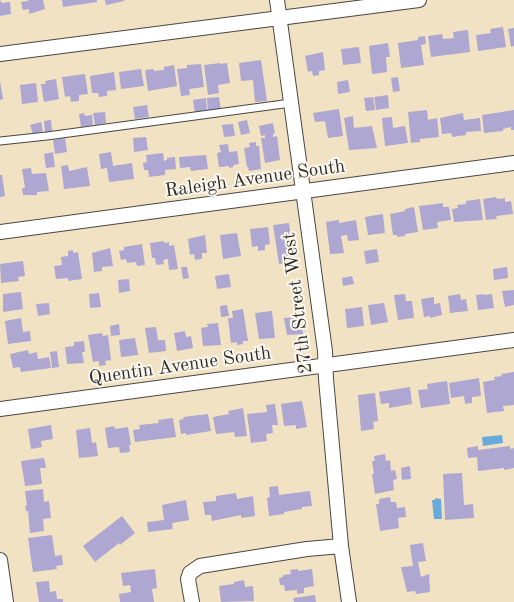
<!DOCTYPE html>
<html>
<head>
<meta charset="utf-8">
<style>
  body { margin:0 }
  canvas { display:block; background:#f1e2c4 }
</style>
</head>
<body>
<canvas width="514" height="602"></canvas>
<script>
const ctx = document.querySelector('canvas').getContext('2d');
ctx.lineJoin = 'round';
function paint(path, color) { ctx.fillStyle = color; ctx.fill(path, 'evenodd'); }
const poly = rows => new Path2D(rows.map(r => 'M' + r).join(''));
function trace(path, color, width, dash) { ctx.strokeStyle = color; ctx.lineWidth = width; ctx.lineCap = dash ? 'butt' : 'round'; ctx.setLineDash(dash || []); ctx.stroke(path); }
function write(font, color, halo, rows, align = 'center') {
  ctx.font = font + ' "Old Standard TT",serif'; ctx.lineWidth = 4; ctx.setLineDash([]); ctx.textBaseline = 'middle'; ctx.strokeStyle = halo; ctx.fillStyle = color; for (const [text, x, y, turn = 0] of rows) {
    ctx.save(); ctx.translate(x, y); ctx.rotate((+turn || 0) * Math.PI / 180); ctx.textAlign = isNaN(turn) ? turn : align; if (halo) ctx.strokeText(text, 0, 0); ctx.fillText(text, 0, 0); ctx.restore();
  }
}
const water = poly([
  [502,435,503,443,483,446,482,437],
  [435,498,441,499,442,519,434,519,432,500,435,500]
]);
const building = poly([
  [0,0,2,3,10,2,11,14,0,16],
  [28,0,43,0,45,9,29,14,29,9,23,10,21,2,28,1],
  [62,0,97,0,97,2,63,7],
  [105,0,124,0,124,1,106,5],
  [503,27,506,47,478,51,476,35,491,33,490,29],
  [514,28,514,46,511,47,508,29],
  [468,30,470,52,431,57,428,36,442,34,443,39,454,38,453,32],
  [425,36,426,44,421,45,424,65,401,68,398,43,418,40,418,37],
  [388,43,390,57,386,57,387,72,372,74,369,46],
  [359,47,361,63,343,65,341,49],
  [323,52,325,70,319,71,319,75,313,76,312,71,308,72,305,56],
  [261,60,267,101,255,102,253,80,241,81,239,63],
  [220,63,220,64,227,63,230,83,218,85,219,93,208,95,204,65],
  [201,64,204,87,189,89,190,95,181,96,177,69,187,68,187,65],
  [174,65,177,86,148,91,145,70,153,69,154,71,164,70,164,67],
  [141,69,144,86,121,89,119,72],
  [114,72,116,90,107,91,107,96,99,97,98,93,92,93,90,76],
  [85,74,88,94,79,95,79,101,71,102,70,96,65,97,62,77],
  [398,77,400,91,393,92,391,78],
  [56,79,59,99,44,102,41,84,46,84,45,81],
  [348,80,350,92,338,94,337,82],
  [0,81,3,99,0,100],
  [36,83,38,102,22,104,20,85],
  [388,95,389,108,376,110,374,97],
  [219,97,221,110,208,112,207,98],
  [373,97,375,110,366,111,364,98],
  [206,98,207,111,195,113,193,100],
  [147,105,149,117,135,119,133,107],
  [339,109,343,136,328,138,325,121,315,122,313,113],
  [427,110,428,120,437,118,439,137,420,139,420,142,411,143,408,112],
  [514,110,514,130,511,130,511,127,503,129,503,131,484,133,482,115],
  [105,112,106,123,95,125,93,113],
  [84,113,85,116,92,115,93,125,81,127,79,114],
  [463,113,464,120,480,118,481,131,466,132,466,135,452,137,451,133,442,134,440,118],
  [353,116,354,128,372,126,377,148,349,150,344,118],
  [392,117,393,128,405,126,408,143,385,146,382,118],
  [51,120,52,131,45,132,44,121],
  [247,120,250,133,241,135,238,122],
  [41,122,43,131,33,134,30,125],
  [273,123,275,133,273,134,273,137,277,136,280,160,265,163,261,138,265,138,265,135,261,136,259,126],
  [233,124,235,136,224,137,222,125],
  [146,137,148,150,134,152,133,138],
  [65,138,67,152,55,154,53,140],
  [256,142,256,146,259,146,261,169,249,171,248,167,247,167,244,148,250,147,249,143],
  [228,144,229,152,237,151,239,164,234,165,233,167,229,168,229,166,219,167,217,153,221,152,219,145],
  [53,152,55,167,46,168,44,154],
  [111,152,113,166,132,163,134,179,109,182,107,168,101,169,99,154],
  [163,153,164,161,167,160,167,158,175,157,176,169,165,170,165,175,149,177,148,170,144,170,143,163,147,162,146,155],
  [206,155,208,169,191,171,190,167,180,168,179,157],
  [68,165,69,171,87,167,90,186,64,189,61,166],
  [31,168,32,174,46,173,49,191,37,192,37,195,23,195,22,188,25,188,22,169],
  [0,175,2,175,5,196,0,197],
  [496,197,497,199,505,198,505,202,511,201,513,214,496,216,497,219,486,220,483,199],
  [480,199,483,220,454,222,452,209,458,208,457,205,466,204,466,201],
  [443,203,443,207,449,207,451,220,437,222,438,228,423,230,419,206],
  [414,207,418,232,405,234,405,236,397,237,397,235,393,235,390,214,405,211,405,209],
  [383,214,385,233,368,235,365,217],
  [339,220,339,223,356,220,359,240,348,241,347,235,341,236,344,253,330,254,326,222],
  [289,223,294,262,279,264,273,225],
  [268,227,270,244,265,245,265,250,258,251,258,246,252,247,250,229],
  [237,233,241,256,223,259,220,235],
  [205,235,207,253,202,253,202,259,195,260,194,254,190,255,188,239],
  [164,241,164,243,169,242,169,246,174,245,178,269,169,270,168,259,163,260,164,264,158,265,156,264,155,258,152,258,150,243],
  [142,244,145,265,137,266,136,262,127,263,126,259,121,260,119,251,124,250,124,247],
  [110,248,113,266,102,267,102,271,94,272,92,253],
  [377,249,379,262,366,264,364,251],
  [73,250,73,253,78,252,82,279,68,281,68,278,56,279,54,266,62,265,61,257,68,256,68,251],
  [23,261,25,276,18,277,19,281,1,283,0,264],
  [181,267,187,267,189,278,183,279],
  [507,267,508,278,494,280,493,269],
  [229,274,231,287,217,289,215,276],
  [352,276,354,284,343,286,342,278],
  [129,279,130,291,119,293,118,280],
  [514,290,514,305,505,307,502,291],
  [21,292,23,309,3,312,3,294],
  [99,293,101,307,90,308,89,294],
  [405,294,406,301,412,301,414,318,398,320,394,295],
  [460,294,461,300,466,299,468,311,450,313,448,296],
  [484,294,485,295,492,294,494,308,478,310,476,295],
  [434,297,434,304,440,303,442,315,430,318,430,316,424,317,421,299],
  [49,303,50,314,38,316,36,304],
  [384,303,388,322,371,325,368,305],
  [227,305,229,316,221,317,220,306],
  [362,307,364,326,347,328,345,309],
  [243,309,248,341,243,341,243,344,237,345,237,342,231,343,228,318,233,318,232,311],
  [272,311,275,338,259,339,255,313],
  [295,317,295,319,301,318,303,334,287,335,284,318],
  [21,318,23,332,30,331,31,341,8,344,5,321],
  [218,323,221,345,203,346,201,328,208,327,207,324],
  [119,324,120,335,111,336,110,326],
  [156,327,158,340,165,340,166,351,149,353,145,328],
  [185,331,186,337,191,336,193,348,177,351,174,333],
  [102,333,103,336,108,335,111,360,105,361,106,365,99,366,99,361,93,362,88,335],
  [135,338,138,355,121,357,119,340],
  [84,341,85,352,82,352,84,363,67,364,65,347,74,346,74,342],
  [28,350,29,354,37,352,38,359,49,357,51,368,21,372,20,367,13,368,10,354],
  [57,351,59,367,52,368,50,352],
  [514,372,514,405,503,406,504,411,487,413,483,382,495,380,494,377,502,376,501,374],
  [479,378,481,396,472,397,472,403,465,404,464,396,451,398,449,383],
  [447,381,450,404,421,408,418,390,428,389,427,384],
  [410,387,412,404,389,408,389,403,381,404,379,392],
  [375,393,378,421,373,422,374,429,361,431,358,395],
  [302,401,307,427,296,429,296,425,284,426,281,404],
  [275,404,278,425,272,425,273,433,266,434,267,441,251,443,247,414,267,412,266,405],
  [243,408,247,436,235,437,234,432,216,434,213,417,229,414,228,411],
  [208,414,211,431,186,435,186,433,181,434,179,420,184,419,183,417],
  [173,418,176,437,135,442,133,430,140,429,139,425,159,423,158,420],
  [51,425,53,439,41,441,42,447,31,449,28,429],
  [114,426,115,429,128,427,131,445,129,445,130,452,120,453,119,447,108,448,105,428],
  [90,428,92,443,96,442,98,456,79,458,76,430],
  [478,446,478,450,510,446,510,449,514,448,514,468,504,470,504,468,478,471,477,457,468,458,467,448],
  [385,454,386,461,390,460,391,471,395,470,397,479,393,480,394,490,375,494,372,474,374,474,372,461,375,461,374,456],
  [44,458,46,468,40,468,42,484,25,486,21,461],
  [410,466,411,479,402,480,401,468],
  [462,473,464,505,473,504,474,518,445,520,443,474],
  [278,486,279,495,310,491,312,506,302,507,302,509,284,512,284,514,269,516,267,498,270,497,269,487],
  [43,489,44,502,49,501,51,518,43,519,44,531,30,533,28,511,26,511,25,506,27,505,25,491],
  [236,493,237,499,253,496,255,516,241,518,241,515,212,521,211,515,205,515,203,502,216,501,216,496],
  [390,497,391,502,396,502,397,508,405,507,406,517,398,518,399,528,380,531,376,504,379,504,379,499],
  [186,500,189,520,172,523,173,529,148,532,147,522,164,520,162,505],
  [122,516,135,533,120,545,119,543,95,562,83,546],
  [52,535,55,556,62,555,63,565,56,566,57,569,33,572,28,538],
  [423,543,426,561,418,562,421,577,429,574,430,592,416,594,415,591,407,592,401,567,413,566,410,545],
  [155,569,157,588,152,589,154,602,120,602,119,594,131,592,130,585,123,586,121,573],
  [298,569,298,571,312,569,314,586,304,588,304,593,297,594,297,590,285,591,284,585,280,585,279,578,283,577,283,575,291,574,290,570],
  [244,580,245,587,253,586,254,601,221,602,219,586,234,584,234,582],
  [49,581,50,592,56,591,57,599,63,599,63,602,39,602,36,582],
  [315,595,316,602,294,602,293,598]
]);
const lane = poly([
  [0,141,47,136,291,103]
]);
const street = poly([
  [277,0,325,351,326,379,341,546,349,602],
  [0,54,419,0],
  [0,232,514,163],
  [0,409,514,340],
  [0,560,6,602],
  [192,602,188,579,190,573,200,566,307,549,341,546]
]);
const streetNames = [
  ["Raleigh Avenue South",255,179,-8],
  ["27th Street West",298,303,-97],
  ["Quentin Avenue South",180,366,-8]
];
paint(water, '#69aadd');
paint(building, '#aea7d1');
trace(lane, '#494642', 9);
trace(street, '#494642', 16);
trace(lane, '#fff', 7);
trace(street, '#fff', 14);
write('19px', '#2b2b2b', '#fbf7ec', streetNames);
</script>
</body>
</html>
